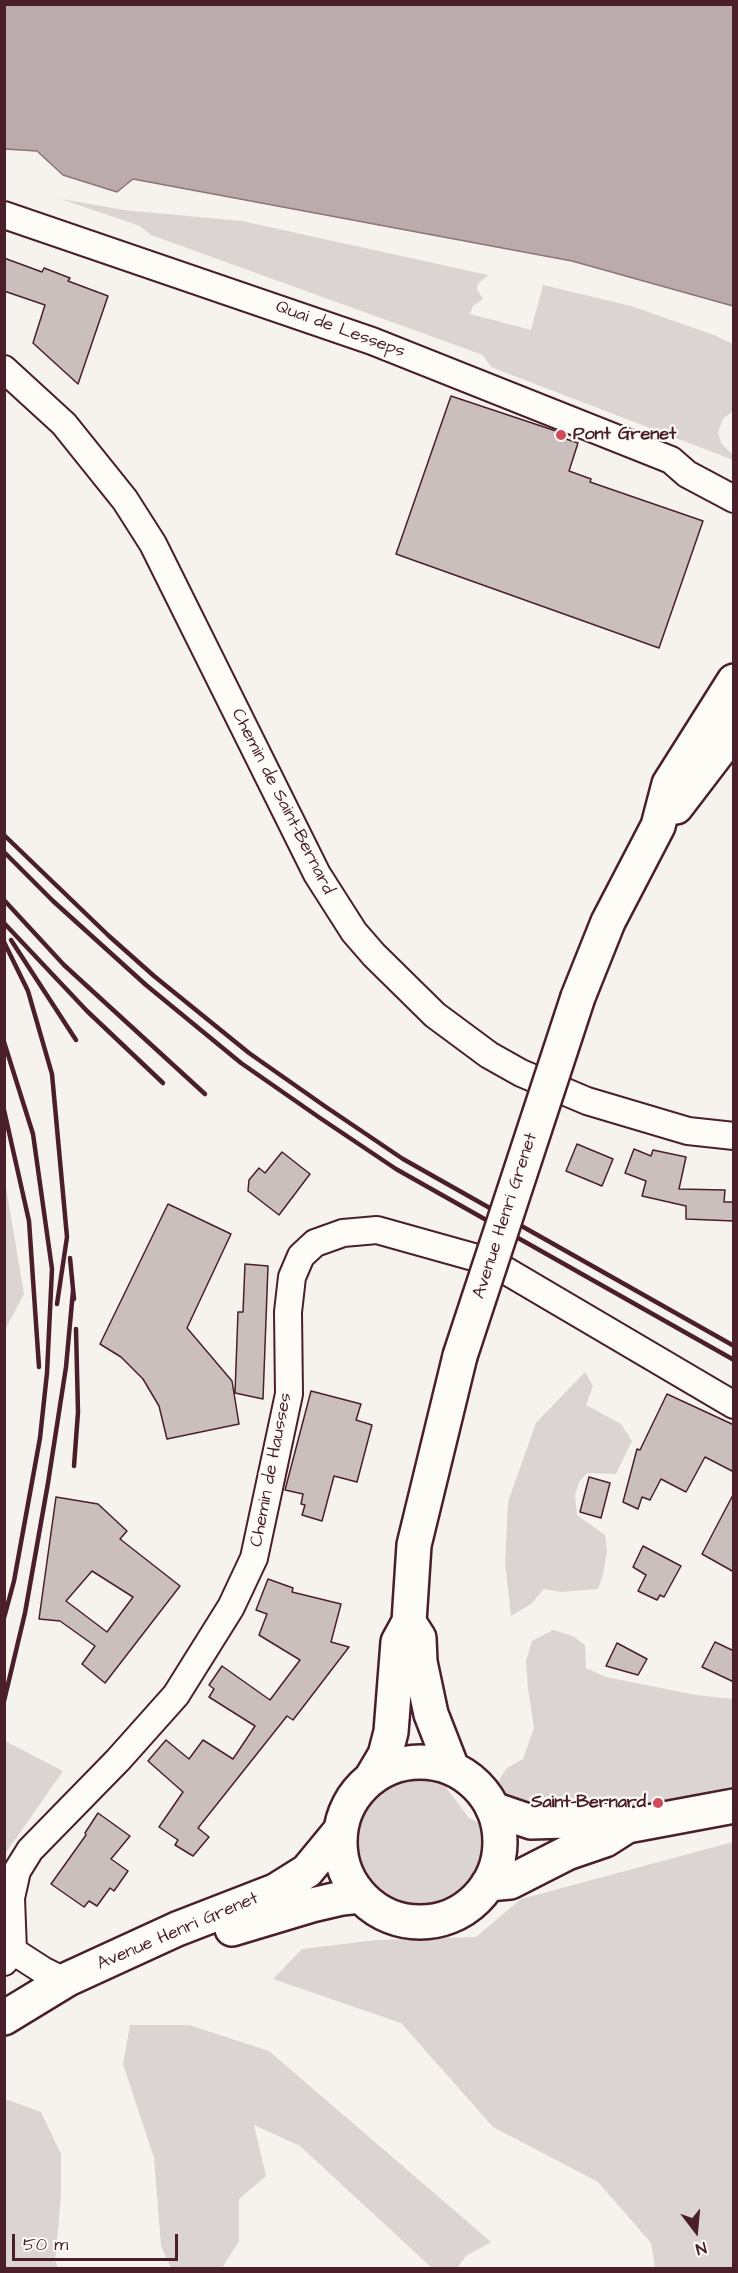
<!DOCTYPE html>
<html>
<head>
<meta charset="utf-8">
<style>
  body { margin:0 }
  #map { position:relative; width:738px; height:2273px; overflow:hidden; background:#f6f3ef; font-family:"Architects Daughter",sans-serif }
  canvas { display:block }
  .frame { position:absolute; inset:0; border:6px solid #4a1f2b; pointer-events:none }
  .north { position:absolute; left:666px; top:2201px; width:60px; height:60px; -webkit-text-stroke:4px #fdfcf7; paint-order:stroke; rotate:164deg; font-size:16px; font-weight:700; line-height:24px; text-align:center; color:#4a1f2b }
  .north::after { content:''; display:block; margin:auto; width:21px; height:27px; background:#4a1f2b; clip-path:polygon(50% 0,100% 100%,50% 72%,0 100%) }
  .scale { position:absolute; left:12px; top:2234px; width:166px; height:27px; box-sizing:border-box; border:3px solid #4a1f2b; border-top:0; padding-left:8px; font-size:18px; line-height:21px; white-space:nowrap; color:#4a1f2b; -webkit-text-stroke:4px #fdfcf7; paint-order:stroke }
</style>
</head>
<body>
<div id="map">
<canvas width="738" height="2273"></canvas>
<div class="frame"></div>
<div class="north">N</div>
<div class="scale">50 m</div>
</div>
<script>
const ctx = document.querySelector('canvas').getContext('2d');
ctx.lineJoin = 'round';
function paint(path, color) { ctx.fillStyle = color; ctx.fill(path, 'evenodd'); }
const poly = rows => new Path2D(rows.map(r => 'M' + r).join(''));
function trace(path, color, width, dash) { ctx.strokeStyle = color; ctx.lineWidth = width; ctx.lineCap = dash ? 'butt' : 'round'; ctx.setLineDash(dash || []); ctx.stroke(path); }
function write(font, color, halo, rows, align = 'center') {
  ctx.font = font + ' "Architects Daughter",sans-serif'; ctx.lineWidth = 4.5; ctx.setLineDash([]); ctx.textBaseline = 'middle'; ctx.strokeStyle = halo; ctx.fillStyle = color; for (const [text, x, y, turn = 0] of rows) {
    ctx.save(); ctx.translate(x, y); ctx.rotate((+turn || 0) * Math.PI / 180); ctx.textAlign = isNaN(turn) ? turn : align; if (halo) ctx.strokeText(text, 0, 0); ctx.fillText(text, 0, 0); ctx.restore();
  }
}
const green = poly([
  [61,199,124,210,242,221,488,275,478,284,477,289,483,299,473,306,470,314,531,330,543,285,631,306,714,335,733,344,733,411,723,419,718,432,721,443,733,455,733,460,491,367,483,355,151,235,140,226],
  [5,1181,24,1294,5,1330,4,1330],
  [585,1372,593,1386,586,1405,621,1424,632,1441,616,1474,587,1473,579,1482,575,1495,577,1515,605,1535,607,1550,603,1575,598,1589,561,1592,544,1589,531,1604,511,1616,505,1563,508,1502,536,1423],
  [553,1630,573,1636,585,1645,586,1668,606,1677,696,1695,733,1699,733,1786,612,1812,540,1814,504,1800,496,1788,501,1777,507,1768,523,1759,534,1728,528,1689,526,1661,532,1641],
  [5,1741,63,1771,5,1854],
  [422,1779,442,1782,469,1818,484,1825,486,1851,480,1872,468,1889,451,1902,430,1908,408,1908,387,1900,371,1887,361,1869,355,1848,357,1826,366,1808,380,1792,400,1782],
  [733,1842,733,2268,655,2268,651,2243,598,2182,493,2127,401,2023,273,1979,302,1949,377,1940,476,1937,521,1899],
  [130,2025,189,2025,269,2051,491,2242,466,2256,457,2268,432,2268,300,2146,254,2125,266,2176,239,2199,239,2241,222,2268,171,2268,161,2246,154,2158,123,2064],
  [5,2099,41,2112,61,2154,61,2196,55,2260,58,2268,5,2268]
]);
const water = poly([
  [4,5,733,5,733,306,572,261,133,179,117,192,63,175,37,151,5,149,4,5]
]);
const building = poly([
  [4,258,42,272,44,268,70,278,68,281,108,296,78,384,33,343,45,305,4,291,4,258],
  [451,396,559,432,557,436,578,443,569,471,591,479,590,482,703,521,659,648,396,554,451,396],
  [577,1144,613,1159,602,1186,566,1171,577,1144],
  [634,1149,651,1156,653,1150,686,1157,679,1189,725,1190,724,1202,734,1202,734,1221,686,1219,686,1206,642,1196,646,1181,625,1173,634,1149],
  [282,1152,310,1174,279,1215,248,1191,249,1180,259,1168,265,1173,282,1152],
  [168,1204,231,1234,187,1328,232,1381,239,1424,167,1439,159,1406,143,1379,121,1357,100,1344,168,1204],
  [245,1264,268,1266,263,1399,235,1393,238,1312,243,1312,245,1264],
  [311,1391,361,1404,356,1420,372,1425,357,1482,334,1476,322,1521,302,1515,305,1505,301,1504,303,1494,285,1490,311,1391],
  [667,1394,734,1425,734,1472,705,1457,686,1492,661,1479,650,1500,642,1497,638,1509,623,1502,637,1449,640,1450,667,1394],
  [589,1477,610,1483,601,1518,580,1512,589,1477],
  [734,1493,734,1572,702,1554,734,1493],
  [56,1497,98,1504,127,1531,120,1539,180,1586,105,1683,82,1664,95,1646,60,1621,39,1619,56,1497],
  [92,1571,133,1597,107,1632,66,1601,92,1571],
  [643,1546,681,1566,664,1597,660,1595,657,1600,638,1591,646,1575,633,1567,643,1546],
  [268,1579,293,1588,292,1592,341,1604,331,1642,349,1647,293,1720,287,1716,198,1828,209,1837,193,1856,175,1845,178,1840,159,1827,183,1792,148,1761,166,1740,189,1759,203,1740,233,1759,255,1726,209,1697,214,1689,209,1685,222,1666,270,1700,300,1660,259,1635,267,1614,256,1610,268,1579],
  [715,1642,734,1651,734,1682,702,1667,715,1642],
  [617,1643,647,1659,638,1675,606,1666,617,1643],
  [98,1813,130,1836,111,1859,128,1871,114,1891,110,1888,97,1906,89,1901,84,1907,51,1884,86,1835,85,1833,98,1813]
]);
const street = poly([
  [4,215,372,341,671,460,687,474,734,499],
  [4,369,64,424,125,500,153,544,317,874,354,932,374,955,435,1015,489,1055,521,1073,587,1101,688,1131,734,1136],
  [13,1951,44,1971,58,1978,68,1979],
  [4,1962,13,1951,11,1898,17,1871,30,1850,118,1760,176,1695,231,1607,254,1558,289,1394,288,1312,292,1277,301,1256,315,1243,343,1233,377,1230,477,1258,503,1269,734,1405]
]);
const secondary = poly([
  [493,1809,531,1822,602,1820,627,1826],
  [488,1884,510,1882,567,1853,605,1840,627,1826,734,1806]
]);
const primary = poly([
  [676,807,734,731],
  [578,997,608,922,658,826,669,784,734,681],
  [410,1624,419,1638,420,1662,431,1714,452,1768],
  '340 1842a80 80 0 1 1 160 0a80 80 0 1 1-160 0Z',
  [372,1777,385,1755,391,1732,398,1642,409,1622,414,1545,460,1356],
  [232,1929,312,1905,342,1898,360,1896],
  [4,2018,68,1979,177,1929,275,1891,307,1871,340,1831]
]);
const rail = poly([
  [4,835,109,936,154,976,249,1053,326,1107,403,1159,734,1346],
  [4,852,53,901,146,985,241,1063,320,1118,396,1169,734,1360],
  [4,900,64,965,205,1094],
  [4,923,87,1011,163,1083],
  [11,940,76,1040],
  [4,942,28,991,52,1074,67,1237,57,1304],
  [4,1042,33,1134,52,1269,47,1373,40,1438,14,1581,4,1618],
  [4,1110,29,1221,39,1367],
  [70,1258,74,1299],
  [74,1466,78,1412,76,1329],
  [4,1701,25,1613,48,1483,66,1367,73,1291]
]);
const primaryBridge = poly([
  [460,1356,578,997]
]);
const markers = [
  [561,435,6,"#d1495b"],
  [658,1803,6,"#d1495b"]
];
const streetNames = [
  ["Quai de Lesseps",340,330,20],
  ["Chemin de Saint-Bernard",282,802,63],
  ["Avenue Henri Grenet",506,1216,-72],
  ["Chemin de Hausses",272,1470,-79],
  ["Avenue Henri Grenet",178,1932,-23]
];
const poiNames = [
  ["Pont Grenet",573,435],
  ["Saint-Bernard",646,1803,"right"]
];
paint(green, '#dcd4d2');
paint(water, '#bbabac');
trace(water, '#8e7378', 1.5);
paint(building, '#cbbfbe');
trace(building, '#4a1f2b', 1.5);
trace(street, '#4a1f2b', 30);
trace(secondary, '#4a1f2b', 38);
trace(primary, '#4a1f2b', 38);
trace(street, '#fdfcf7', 26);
trace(secondary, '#fdfcf7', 33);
trace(primary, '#fdfcf7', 33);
trace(rail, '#4a1f2b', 4.5);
trace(primaryBridge, '#4a1f2b', 38, []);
trace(primaryBridge, '#fdfcf7', 33);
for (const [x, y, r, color] of markers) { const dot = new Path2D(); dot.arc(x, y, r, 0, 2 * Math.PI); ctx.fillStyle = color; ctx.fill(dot); trace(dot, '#fdfcf7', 2); }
write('18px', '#4a1f2b', '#fdfcf7', streetNames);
write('bold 18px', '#4a1f2b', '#fdfcf7', poiNames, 'left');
</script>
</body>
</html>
